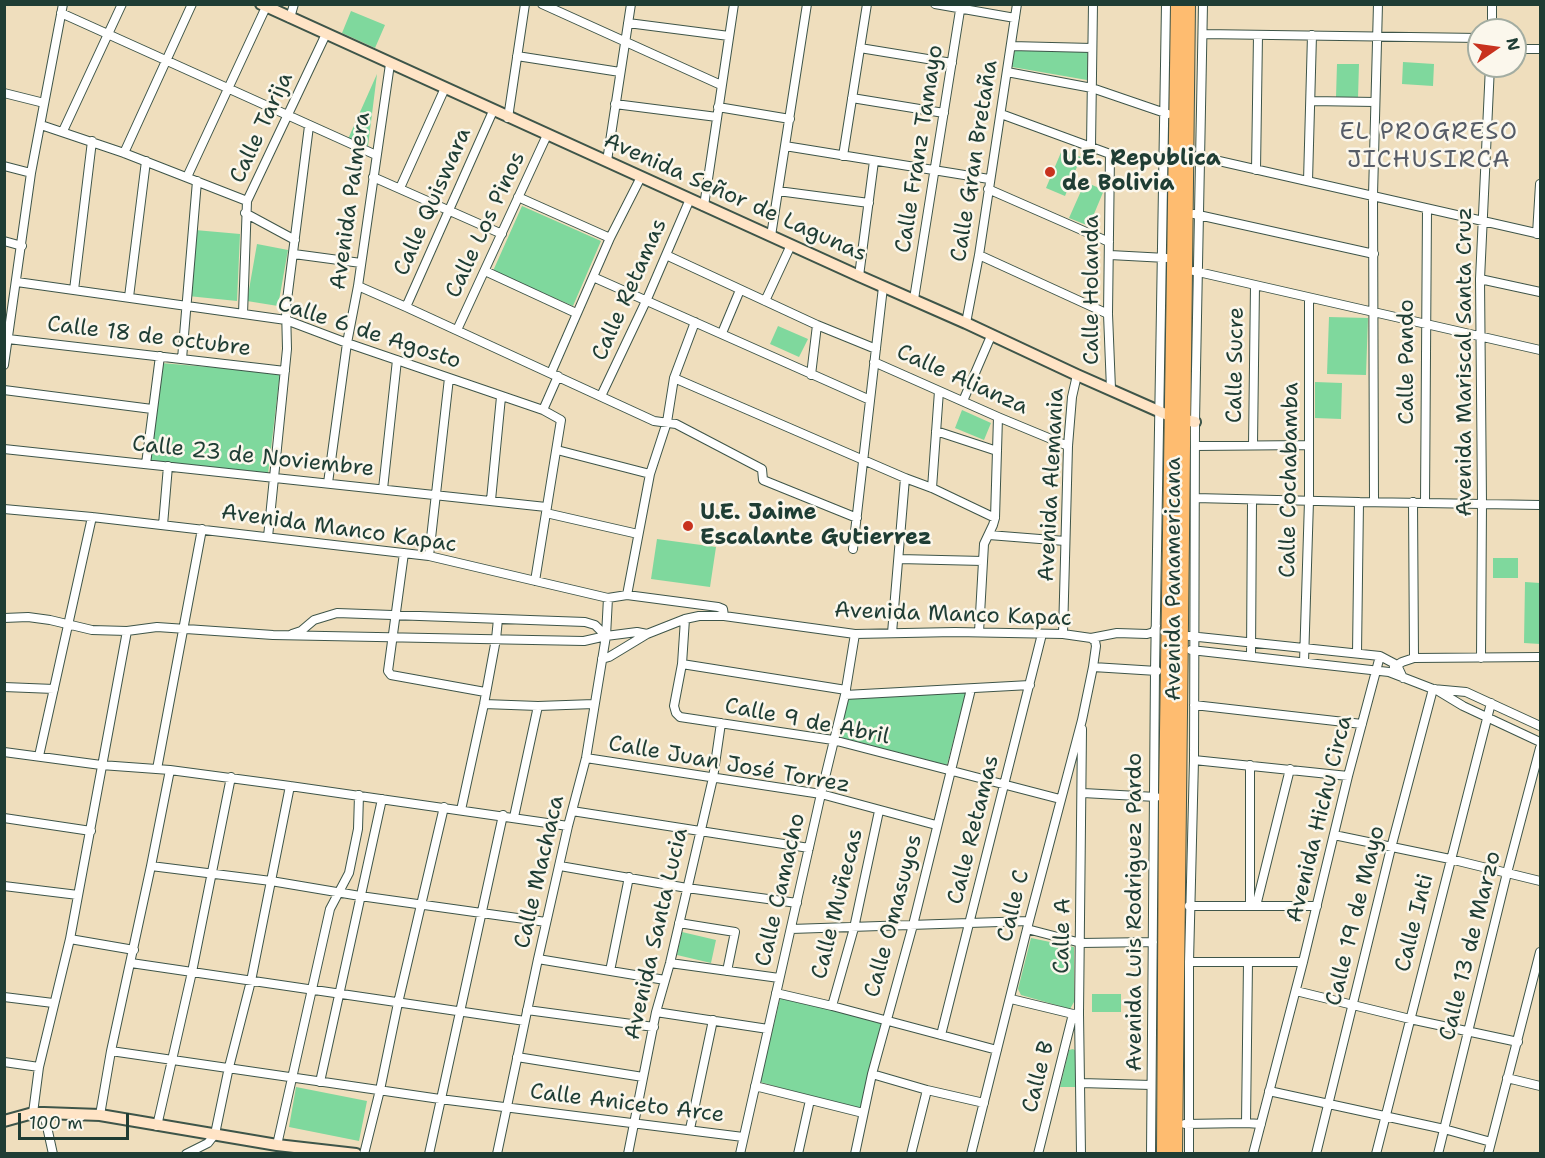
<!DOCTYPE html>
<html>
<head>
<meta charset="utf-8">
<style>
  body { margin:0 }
  #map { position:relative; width:1545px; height:1158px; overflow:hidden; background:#efdebd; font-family:"Shantell Sans",sans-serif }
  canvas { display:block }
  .frame { position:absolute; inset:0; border:6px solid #1f3d34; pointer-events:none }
  .north { position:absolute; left:1467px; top:18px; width:60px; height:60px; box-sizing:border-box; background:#fbf7ec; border:2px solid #a3ada2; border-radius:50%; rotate:77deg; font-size:16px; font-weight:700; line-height:24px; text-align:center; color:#1f3d34 }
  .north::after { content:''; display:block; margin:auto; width:21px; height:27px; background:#c8321e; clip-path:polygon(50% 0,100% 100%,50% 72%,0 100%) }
  .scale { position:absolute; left:18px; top:1113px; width:111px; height:27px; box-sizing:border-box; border:3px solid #1f3d34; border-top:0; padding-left:8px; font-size:18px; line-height:21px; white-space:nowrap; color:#1f3d34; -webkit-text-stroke:4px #fbf7ec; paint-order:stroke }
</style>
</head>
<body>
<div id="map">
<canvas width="1545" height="1158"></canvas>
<div class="frame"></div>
<div class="north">N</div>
<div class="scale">100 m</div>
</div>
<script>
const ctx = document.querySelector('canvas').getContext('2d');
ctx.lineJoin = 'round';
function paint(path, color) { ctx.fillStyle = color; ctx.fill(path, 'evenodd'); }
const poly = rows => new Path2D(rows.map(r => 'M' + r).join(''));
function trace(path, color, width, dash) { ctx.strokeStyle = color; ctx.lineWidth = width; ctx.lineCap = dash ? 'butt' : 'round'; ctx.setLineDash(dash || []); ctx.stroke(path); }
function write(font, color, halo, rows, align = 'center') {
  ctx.font = font + ' "Shantell Sans",sans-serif'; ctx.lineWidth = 5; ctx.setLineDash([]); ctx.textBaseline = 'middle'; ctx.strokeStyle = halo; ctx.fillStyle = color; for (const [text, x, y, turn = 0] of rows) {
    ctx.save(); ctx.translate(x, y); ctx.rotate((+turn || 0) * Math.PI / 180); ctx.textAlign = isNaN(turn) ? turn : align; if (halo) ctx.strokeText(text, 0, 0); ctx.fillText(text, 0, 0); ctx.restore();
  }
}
const green = poly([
  [351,11,385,25,375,48,342,33],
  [1015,48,1088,50,1087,80,1012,67],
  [1403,62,1434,64,1433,86,1402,84],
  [1337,64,1359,64,1358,98,1336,97],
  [377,74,368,146,348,139],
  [1062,150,1081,157,1065,196,1046,188],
  [1085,182,1104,190,1089,226,1069,218],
  [522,206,601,241,573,306,493,271],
  [195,230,240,234,237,301,188,296],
  [257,244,288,250,278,306,247,301],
  [1329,317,1368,318,1366,375,1327,374],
  [778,326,808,339,799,357,770,344],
  [161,363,280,373,268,474,149,460],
  [1315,382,1342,383,1341,419,1315,418],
  [962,410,991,423,984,440,955,428],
  [657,539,716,547,710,587,651,579],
  [1493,558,1518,558,1518,578,1493,578],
  [1525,582,1540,583,1540,644,1524,643],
  [966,691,947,765,839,737,848,697],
  [682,932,716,940,711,963,677,955],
  [1031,938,1074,947,1074,1002,1070,1009,1021,995,1018,989],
  [1092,994,1121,994,1121,1012,1092,1012],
  [781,995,883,1022,861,1110,760,1082],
  [1073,1049,1076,1051,1076,1087,1060,1087,1069,1050],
  [296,1087,367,1101,359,1141,289,1127]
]);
const street = poly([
  [542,4,721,85],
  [935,4,1015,18],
  [61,13,376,155],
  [290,18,294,4],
  [628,23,729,36],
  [1492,30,1492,4],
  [1203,34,1479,38],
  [1011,46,1092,48],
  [860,48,952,63],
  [1515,49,1540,49],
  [517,56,620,72],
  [1007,72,1092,88,1168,114],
  [4,93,44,103],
  [852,98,944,113],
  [1311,101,1375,102],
  [615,104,717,117],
  [718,107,790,119],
  [1001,114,1110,154,1108,314,1111,389],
  [508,118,525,4],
  [41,125,124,153,247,201],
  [63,131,122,4],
  [785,146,989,179],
  [1091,146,1093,4],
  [124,153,192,4],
  [843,156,867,4],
  [1197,156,1540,234],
  [607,161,631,4],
  [4,166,31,173],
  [1256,170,1258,35],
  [187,177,266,7],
  [373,177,502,234],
  [1308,181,1312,35],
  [400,188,445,88],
  [988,189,1109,242],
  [778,191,869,203],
  [518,197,610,238],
  [704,206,734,4],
  [245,213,295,240],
  [1194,214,1374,254],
  [1537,234,1540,184],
  [771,236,807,4],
  [4,241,22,246],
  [294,254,361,263],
  [666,255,817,325,876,349],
  [979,255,1108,314],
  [1110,255,1166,258],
  [485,271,576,313],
  [1194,271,1540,350],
  [859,276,874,161],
  [593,277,870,400],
  [1480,279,1540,292],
  [17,282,286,320,347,343,543,410,561,420,535,581],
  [358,286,406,307,654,421,676,424,762,469,763,480,857,518],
  [74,290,92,141],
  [129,297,146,161],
  [914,299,961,4],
  [765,301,791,245],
  [406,307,493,111],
  [243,314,247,201,326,34],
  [966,323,979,255,1017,4],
  [457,330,547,135],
  [722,333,740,290],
  [8,339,285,371],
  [182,359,197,181],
  [874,362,998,417,1068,446],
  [4,365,31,173,63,4],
  [551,373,610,238,641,177],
  [811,375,817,325],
  [674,378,905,478,932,488,995,518],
  [4,390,152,409],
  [601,396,647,299,690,199],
  [963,401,991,336],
  [543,410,558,376],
  [936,431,997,451],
  [1253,445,1255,285],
  [1195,446,1309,445],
  [4,449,546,507],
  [557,450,650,474],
  [146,464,160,356],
  [328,483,347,343,358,286,390,64],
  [932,488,939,391],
  [383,489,397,360],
  [1195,498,1359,502],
  [491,500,501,397],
  [1374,502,1373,195,1378,4],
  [1413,502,1414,658],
  [1425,503,1540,505],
  [4,509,92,517,429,556,608,598,627,595,718,607,723,609,724,616],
  [546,513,638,534],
  [163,525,168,466],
  [989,535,1065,541],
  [268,537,287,349,286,308,309,126],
  [853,549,883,287],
  [404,553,388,671,391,675,485,692],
  [429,556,449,378],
  [899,559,983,561],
  [627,595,650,474,667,422,674,378,695,322],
  [4,618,28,617,50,620,92,630,127,631,157,627,273,635,584,641,606,636,595,625,585,622,337,613,314,620,301,631,292,634],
  [685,619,682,664,674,706,676,713,680,717,833,740,1060,799],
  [979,632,984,544,993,525,995,518,998,417],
  [892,633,905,478],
  [1063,634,1068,446,1072,397,1077,375],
  [606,636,637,632,647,634,685,619,699,616,724,616,855,634,955,632,1063,634,1091,638,1095,641,1096,646,1093,667,1157,671],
  [1189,636,1380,656,1397,665,1403,678],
  [1091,638,1117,633,1147,634,1154,632,1156,626],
  [1191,650,1389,672,1433,689,1466,692,1540,726],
  [1357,653,1359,502,1425,503,1427,209],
  [1251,656,1252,501],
  [1481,658,1482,503,1480,279,1490,66],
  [602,659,609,657,647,634],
  [1304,662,1309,501,1309,298],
  [682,664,846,690],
  [1394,667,1402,662,1414,658,1540,657],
  [4,687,54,689],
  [1435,689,1463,706,1540,742],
  [845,695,1030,685],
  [484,704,538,706,594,704],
  [1194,705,1362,724],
  [4,752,101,765,170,770,151,866,111,1051,100,1115],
  [39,756,92,517],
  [586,758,821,794,936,825],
  [1194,760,1348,776],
  [1250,765,1250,906],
  [157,769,202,529],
  [170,770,290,786,568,826],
  [1083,793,1156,797],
  [461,810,484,704,496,639,498,619],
  [572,811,809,848],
  [514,817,538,706],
  [4,818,91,831],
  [1334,835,1450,859,1540,881],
  [151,866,271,881,360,896,546,922],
  [560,866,687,888,797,903],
  [4,886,78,895],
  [1189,906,1317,906],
  [1256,906,1290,769],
  [679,923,735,932,727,971],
  [791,929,1029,921],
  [1027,929,1081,943,1153,942],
  [70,939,134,950],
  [538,959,665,980],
  [1189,962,1303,962],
  [131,963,525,1021],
  [670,963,779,978],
  [610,971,629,877],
  [1296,991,1410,1019,1518,1042],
  [776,993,832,1006,997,1050],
  [4,997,53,1003],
  [1011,999,1073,1014],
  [832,1006,854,928,879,811],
  [527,1010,654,1027],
  [656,1012,768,1029],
  [941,1035,1042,634],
  [111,1051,440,1099,743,1137],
  [517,1057,643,1077],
  [4,1062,39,1067],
  [872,1074,927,1090,984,1103],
  [1507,1078,1540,1086],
  [320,1082,382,799],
  [1081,1083,1151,1085],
  [755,1086,863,1113],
  [1269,1091,1444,1129,1491,1142],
  [33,1113,39,1067,70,939,127,631],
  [44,1113,53,1154],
  [1246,1123,1248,962],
  [1185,1124,1246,1123,1261,1124],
  [157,1126,192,972,231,777],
  [690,1129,713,1020],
  [277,1145,330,909,349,873,358,829,359,795],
  [186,1154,208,1143,215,1134,229,1067,251,981,290,786],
  [364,1154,380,1090,398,1003,444,807],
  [429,1154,503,815],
  [497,1154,538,959,568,826,586,758,606,636,608,598],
  [628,1154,656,1012,670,963,713,778,721,723],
  [740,1154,821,794,845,695,855,634],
  [798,1154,810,1100],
  [855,1154,872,1074,913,925,971,689],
  [911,1154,927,1090],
  [971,1154,1029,921,1082,720,1093,667],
  [1038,1154,1073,1014,1079,1013],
  [1081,1154,1079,1013,1082,729],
  [1151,1154,1155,671,1166,4],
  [1189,1154,1189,962,1194,760,1195,422,1203,4],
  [1253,1154,1303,962,1348,776,1380,656],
  [1316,1154,1391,848,1433,689],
  [1376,1154,1491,703],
  [1438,1154,1507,873,1540,748],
  [1488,1154,1540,952]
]);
const secondary = poly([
  [261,4,859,276,966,323,1077,375,1172,417,1195,422],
  [4,1121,33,1113,44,1113,100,1115,277,1145,356,1154]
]);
const highway = poly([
  [1164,1154,1166,797,1178,4],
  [1175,1154,1188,4]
]);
const markers = [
  [1050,172,6,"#c8321e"],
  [688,526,6,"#c8321e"]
];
const streetNames = [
  ["Calle Tarija",262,128,-65],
  ["Calle Franz Tamayo",920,149,-81],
  ["Calle Gran Bretaña",975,161,-81],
  ["Avenida Señor de Lagunas",735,198,24],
  ["Avenida Palmera",351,201,-82],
  ["Calle Quiswara",433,202,-66],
  ["Calle Los Pinos",486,225,-65],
  ["Calle Retamas",630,290,-66],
  ["Calle Holanda",1092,290,-90],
  ["Calle 6 de Agosto",369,333,18],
  ["Calle 18 de octubre",149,337,7],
  ["Calle Pando",1407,362,-90],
  ["Avenida Mariscal Santa Cruz",1465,362,-90],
  ["Calle Sucre",1236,365,-89],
  ["Calle Alianza",962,380,24],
  ["Calle 23 de Noviembre",253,457,6],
  ["Calle Cochabamba",1290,480,-89],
  ["Avenida Alemania",1052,485,-87],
  ["Avenida Manco Kapac",339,529,8],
  ["Avenida Panamericana",1174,579,-90],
  ["Avenida Manco Kapac",953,615,2],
  ["Calle 9 de Abril",807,722,11],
  ["Calle Juan José Torrez",729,765,10],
  ["Avenida Hichu Circa",1320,819,-76],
  ["Calle Retamas",974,830,-76],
  ["Calle Machaca",540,872,-77],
  ["Calle Camacho",781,890,-77],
  ["Calle Muñecas",838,904,-76],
  ["Calle C",1014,906,-76],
  ["Avenida Luis Rodriguez Pardo",1135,912,-90],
  ["Calle Omasuyos",894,916,-75],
  ["Calle 19 de Mayo",1356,916,-76],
  ["Calle Inti",1415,923,-76],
  ["Avenida Santa Lucia",657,934,-77],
  ["Calle A",1063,936,-89],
  ["Calle 13 de Marzo",1471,946,-76],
  ["Calle B",1039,1077,-76],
  ["Calle Aniceto Arce",627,1104,7]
];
const poiNames = [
  ["U.E. Republica",1062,159],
  ["de Bolivia",1062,184],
  ["U.E. Jaime",700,513],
  ["Escalante Gutierrez",700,538]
];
const neighbourhoodNames = [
  ["EL PROGRESO",1429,133],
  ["JICHUSIRCA",1429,161]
];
paint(green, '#7fd89d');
trace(street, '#3e5549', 10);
trace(secondary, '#3e5549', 14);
trace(highway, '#3e5549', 16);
trace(street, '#fff', 8);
trace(secondary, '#ffe4c6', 10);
trace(highway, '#febc70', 14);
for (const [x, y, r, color] of markers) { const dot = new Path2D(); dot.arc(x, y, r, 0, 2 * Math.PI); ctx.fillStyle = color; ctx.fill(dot); trace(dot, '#fbf7ec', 2); }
write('22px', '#1f3d34', '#fbf7ec', streetNames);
write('bold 22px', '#1f3d34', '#fbf7ec', poiNames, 'left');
ctx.letterSpacing = '1.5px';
write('24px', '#565c67', '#fbf7ec', neighbourhoodNames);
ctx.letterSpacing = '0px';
</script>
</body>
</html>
